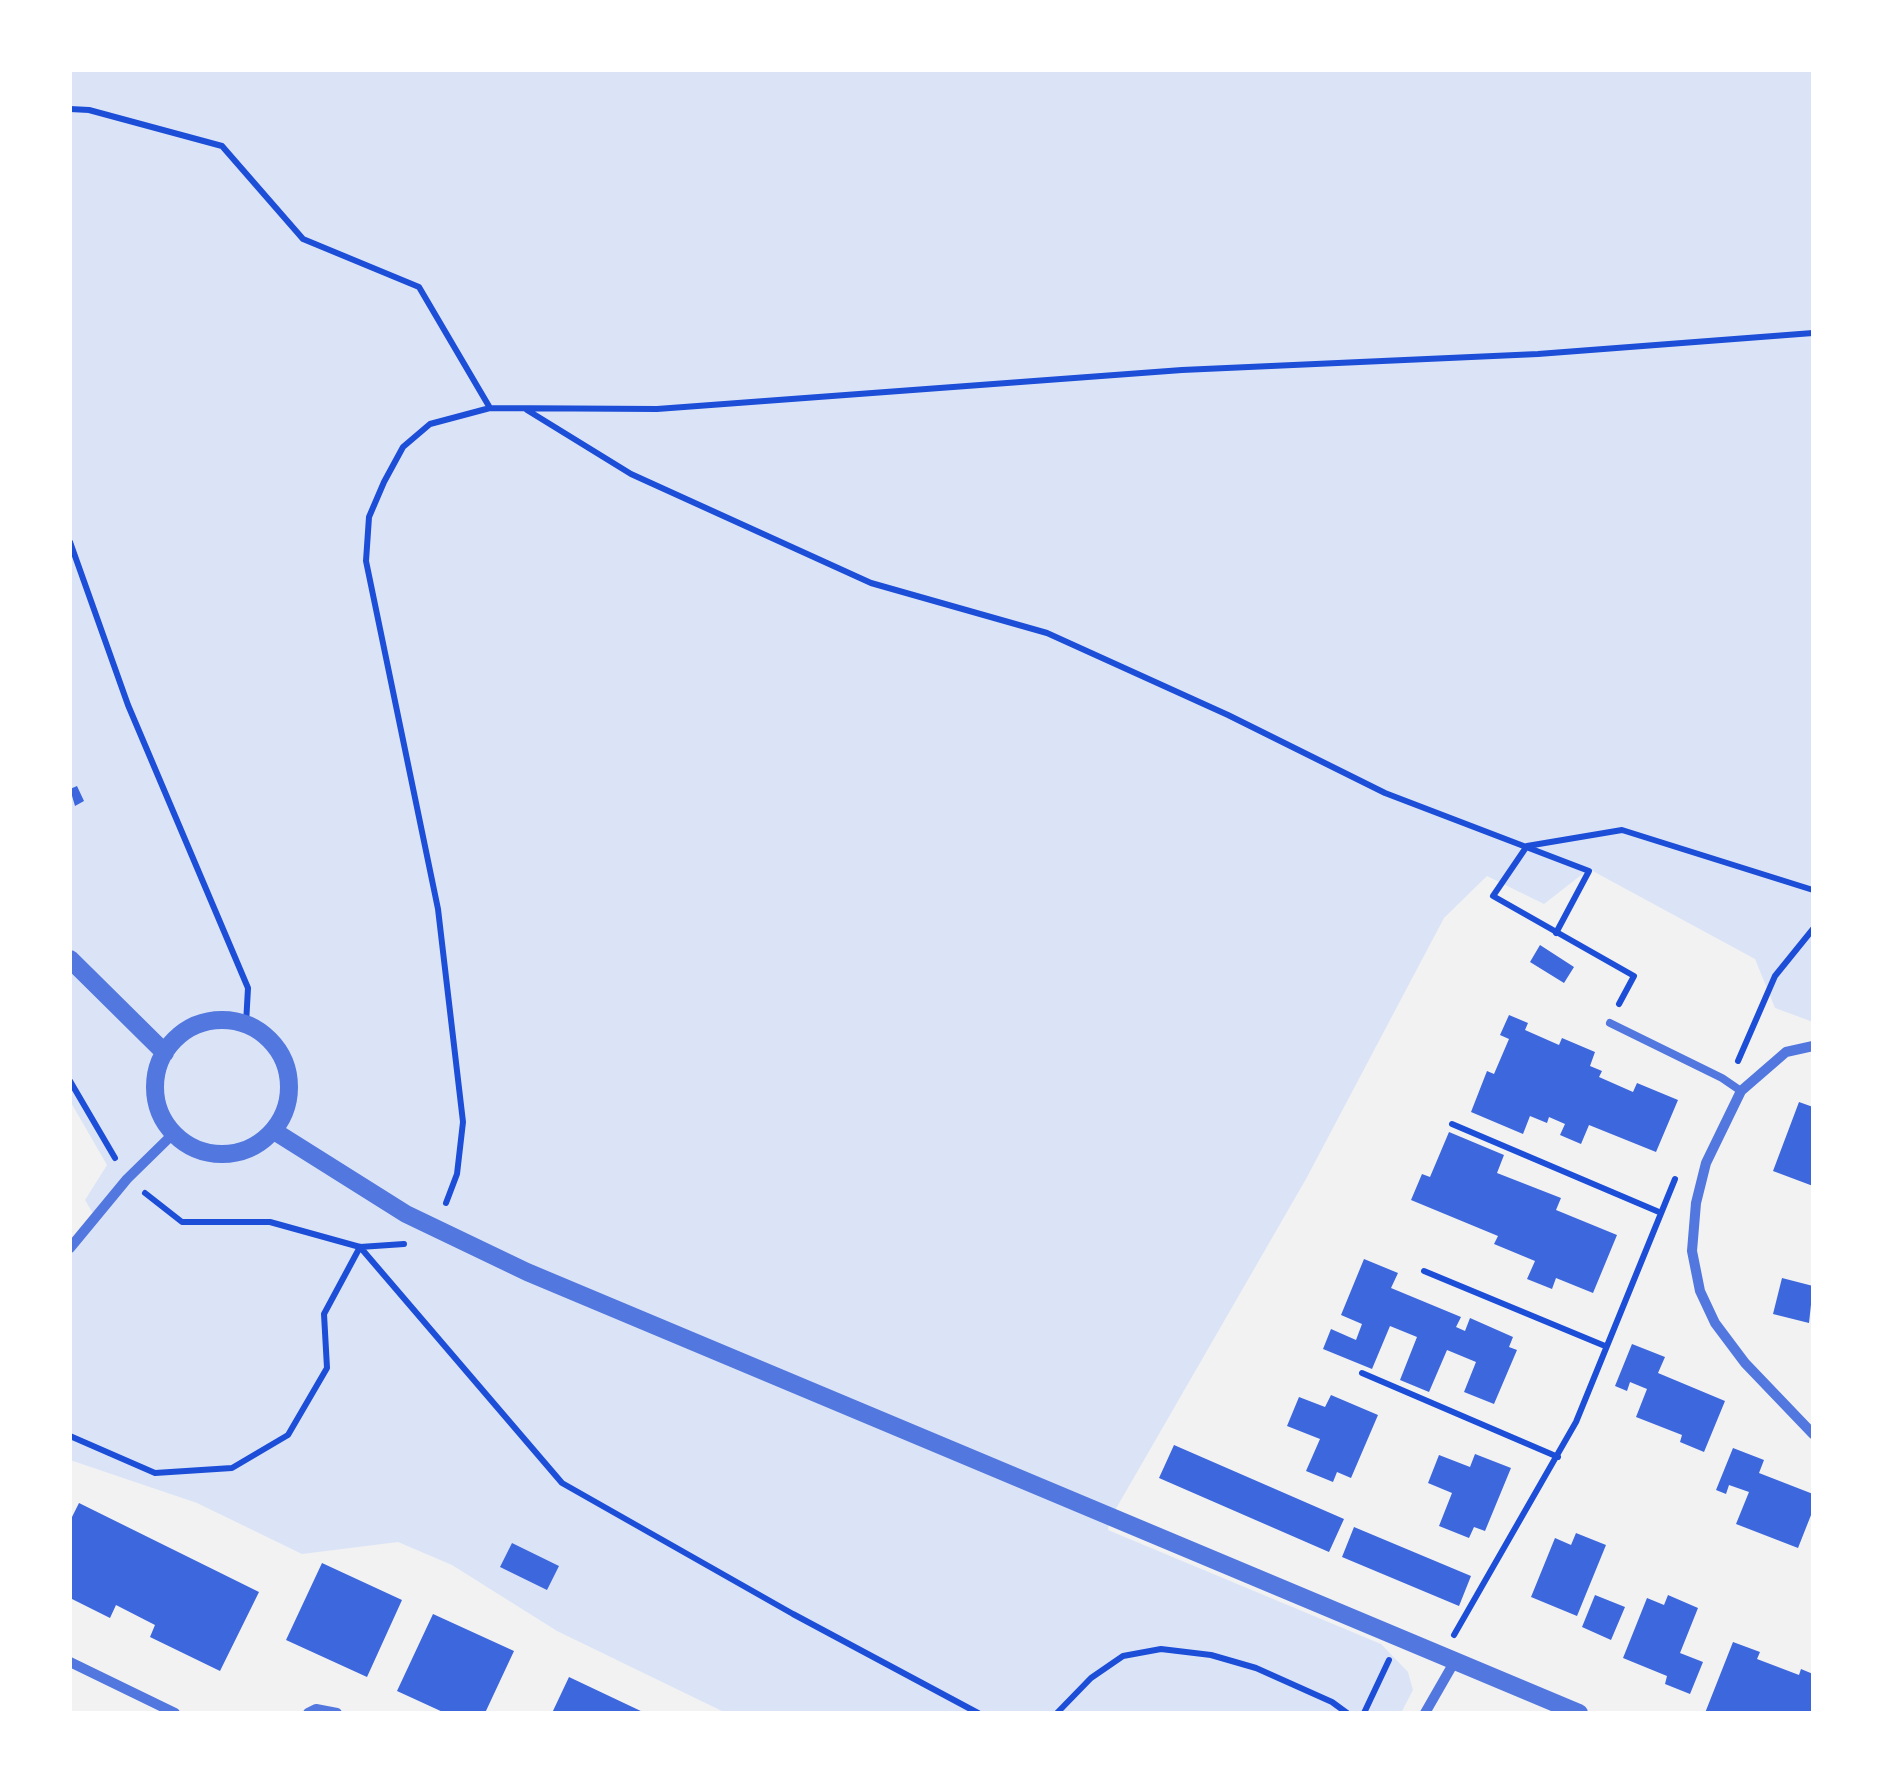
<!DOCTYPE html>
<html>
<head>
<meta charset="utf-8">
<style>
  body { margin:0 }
  #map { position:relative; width:1883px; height:1783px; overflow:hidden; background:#f2f2f2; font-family:"Titillium Web",sans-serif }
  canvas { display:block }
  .frame { position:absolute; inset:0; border:72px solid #fff; pointer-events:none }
</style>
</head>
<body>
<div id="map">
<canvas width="1883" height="1783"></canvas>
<div class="frame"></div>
</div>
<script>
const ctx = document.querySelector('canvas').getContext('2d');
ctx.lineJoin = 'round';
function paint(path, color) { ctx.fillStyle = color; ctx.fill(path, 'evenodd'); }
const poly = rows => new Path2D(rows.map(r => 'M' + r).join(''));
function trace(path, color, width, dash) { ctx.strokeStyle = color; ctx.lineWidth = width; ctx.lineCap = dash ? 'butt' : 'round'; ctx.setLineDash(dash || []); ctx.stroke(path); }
const green = poly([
  [70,70,1813,70,1813,1022,1775,1008,1755,959,1589,869,1544,904,1487,876,1444,918,1306,1179,1110,1519,1108,1530,1381,1644,1408,1672,1413,1690,1401,1713,726,1713,557,1631,452,1565,398,1542,302,1554,197,1503,70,1460,70,1248,95,1217,85,1200,107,1165,70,1101]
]);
const building = poly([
  [77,786,84,801,75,806,70,789],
  [1540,945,1574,967,1564,983,1530,962],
  [1509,1015,1528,1023,1525,1030,1559,1045,1562,1038,1595,1052,1590,1066,1602,1071,1599,1077,1633,1092,1637,1083,1678,1100,1656,1152,1589,1125,1581,1144,1560,1135,1565,1124,1549,1117,1547,1123,1530,1116,1523,1134,1471,1112,1487,1071,1494,1074,1509,1039,1500,1035],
  [1799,1102,1813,1107,1813,1186,1773,1171],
  [1449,1132,1504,1155,1497,1173,1561,1198,1556,1210,1617,1235,1593,1293,1556,1278,1552,1289,1527,1279,1535,1261,1494,1244,1498,1236,1411,1200,1422,1174,1430,1177],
  [1364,1259,1398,1273,1391,1288,1461,1317,1456,1327,1465,1331,1470,1318,1513,1337,1509,1347,1517,1350,1494,1404,1464,1392,1476,1362,1447,1350,1429,1392,1400,1380,1417,1337,1390,1326,1372,1369,1323,1349,1331,1329,1356,1340,1362,1324,1341,1315],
  [1782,1278,1813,1286,1809,1323,1773,1314],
  [1632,1344,1665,1357,1658,1373,1725,1401,1704,1452,1680,1442,1682,1435,1636,1417,1647,1389,1630,1382,1627,1391,1615,1386],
  [1331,1395,1378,1415,1351,1478,1337,1472,1333,1482,1306,1471,1320,1439,1287,1426,1299,1397,1325,1407],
  [1174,1445,1344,1519,1329,1552,1159,1478],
  [1733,1448,1764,1460,1759,1473,1813,1494,1813,1510,1798,1548,1736,1524,1749,1492,1729,1485,1726,1494,1716,1490],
  [1475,1454,1511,1468,1485,1531,1474,1527,1469,1538,1439,1526,1452,1493,1428,1483,1439,1455,1470,1467],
  [79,1503,259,1592,220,1671,150,1637,155,1625,116,1605,110,1618,70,1598,70,1521],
  [1354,1527,1471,1576,1459,1606,1342,1557],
  [1576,1533,1606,1545,1577,1616,1531,1597,1555,1538,1571,1545],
  [512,1543,559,1566,547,1590,500,1567],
  [322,1563,402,1600,367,1677,286,1640],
  [1595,1595,1625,1607,1611,1640,1582,1627],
  [1668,1595,1698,1608,1680,1653,1703,1662,1690,1694,1665,1684,1667,1676,1623,1658,1647,1598,1664,1605],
  [433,1614,514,1651,485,1713,445,1713,397,1691],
  [1733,1642,1760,1652,1757,1659,1799,1675,1801,1669,1813,1674,1812,1713,1705,1713],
  [569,1677,645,1713,552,1713]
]);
const path = poly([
  [70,109,89,110,222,146,303,239,419,287,490,408],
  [527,410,631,474,871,583,1047,633,1228,715,1385,793,1589,871,1556,933],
  [70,542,128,705,248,988,246,1024],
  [1619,1004,1634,976,1493,896,1527,846,1622,830,1813,890],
  [1738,1061,1775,976,1813,929],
  [70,1081,115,1158],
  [1452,1124,1659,1212],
  [145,1193,182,1222,270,1222,360,1247,404,1244],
  [446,1203,457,1174,463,1122,438,909,366,561,369,517,384,482,403,447,430,424,490,408,657,409,1182,370,1538,354,1813,333],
  [360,1247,562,1483,793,1614,978,1713],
  [1424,1271,1605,1346],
  [1362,1373,1558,1457],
  [70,1436,155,1473,232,1468,288,1435,327,1368,324,1314,360,1247],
  [1454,1635,1576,1422,1675,1179],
  [1057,1713,1091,1678,1123,1656,1161,1649,1211,1655,1256,1668,1332,1702,1347,1713],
  [1364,1713,1389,1660]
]);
const service = poly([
  [1610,1023,1722,1078,1741,1091]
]);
const minor = poly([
  [1813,1046,1786,1052,1741,1091,1706,1163,1696,1203,1692,1251,1700,1291,1715,1323,1745,1363,1813,1434],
  [70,1248,127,1179,173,1134],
  [70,1662,175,1713],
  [308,1713,316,1709,337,1713],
  [1425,1713,1456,1659]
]);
const tertiary = poly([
  [70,959,165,1053],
  '155 1087a67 67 0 1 1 134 0a67 67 0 1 1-134 0Z',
  [274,1131,406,1214,527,1272,1579,1713]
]);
paint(green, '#dbe4f7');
paint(building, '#3d67dc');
trace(path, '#1d4ed8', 6);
trace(service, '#5277de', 8);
trace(minor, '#5277de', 10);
trace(tertiary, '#5277de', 18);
</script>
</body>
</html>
